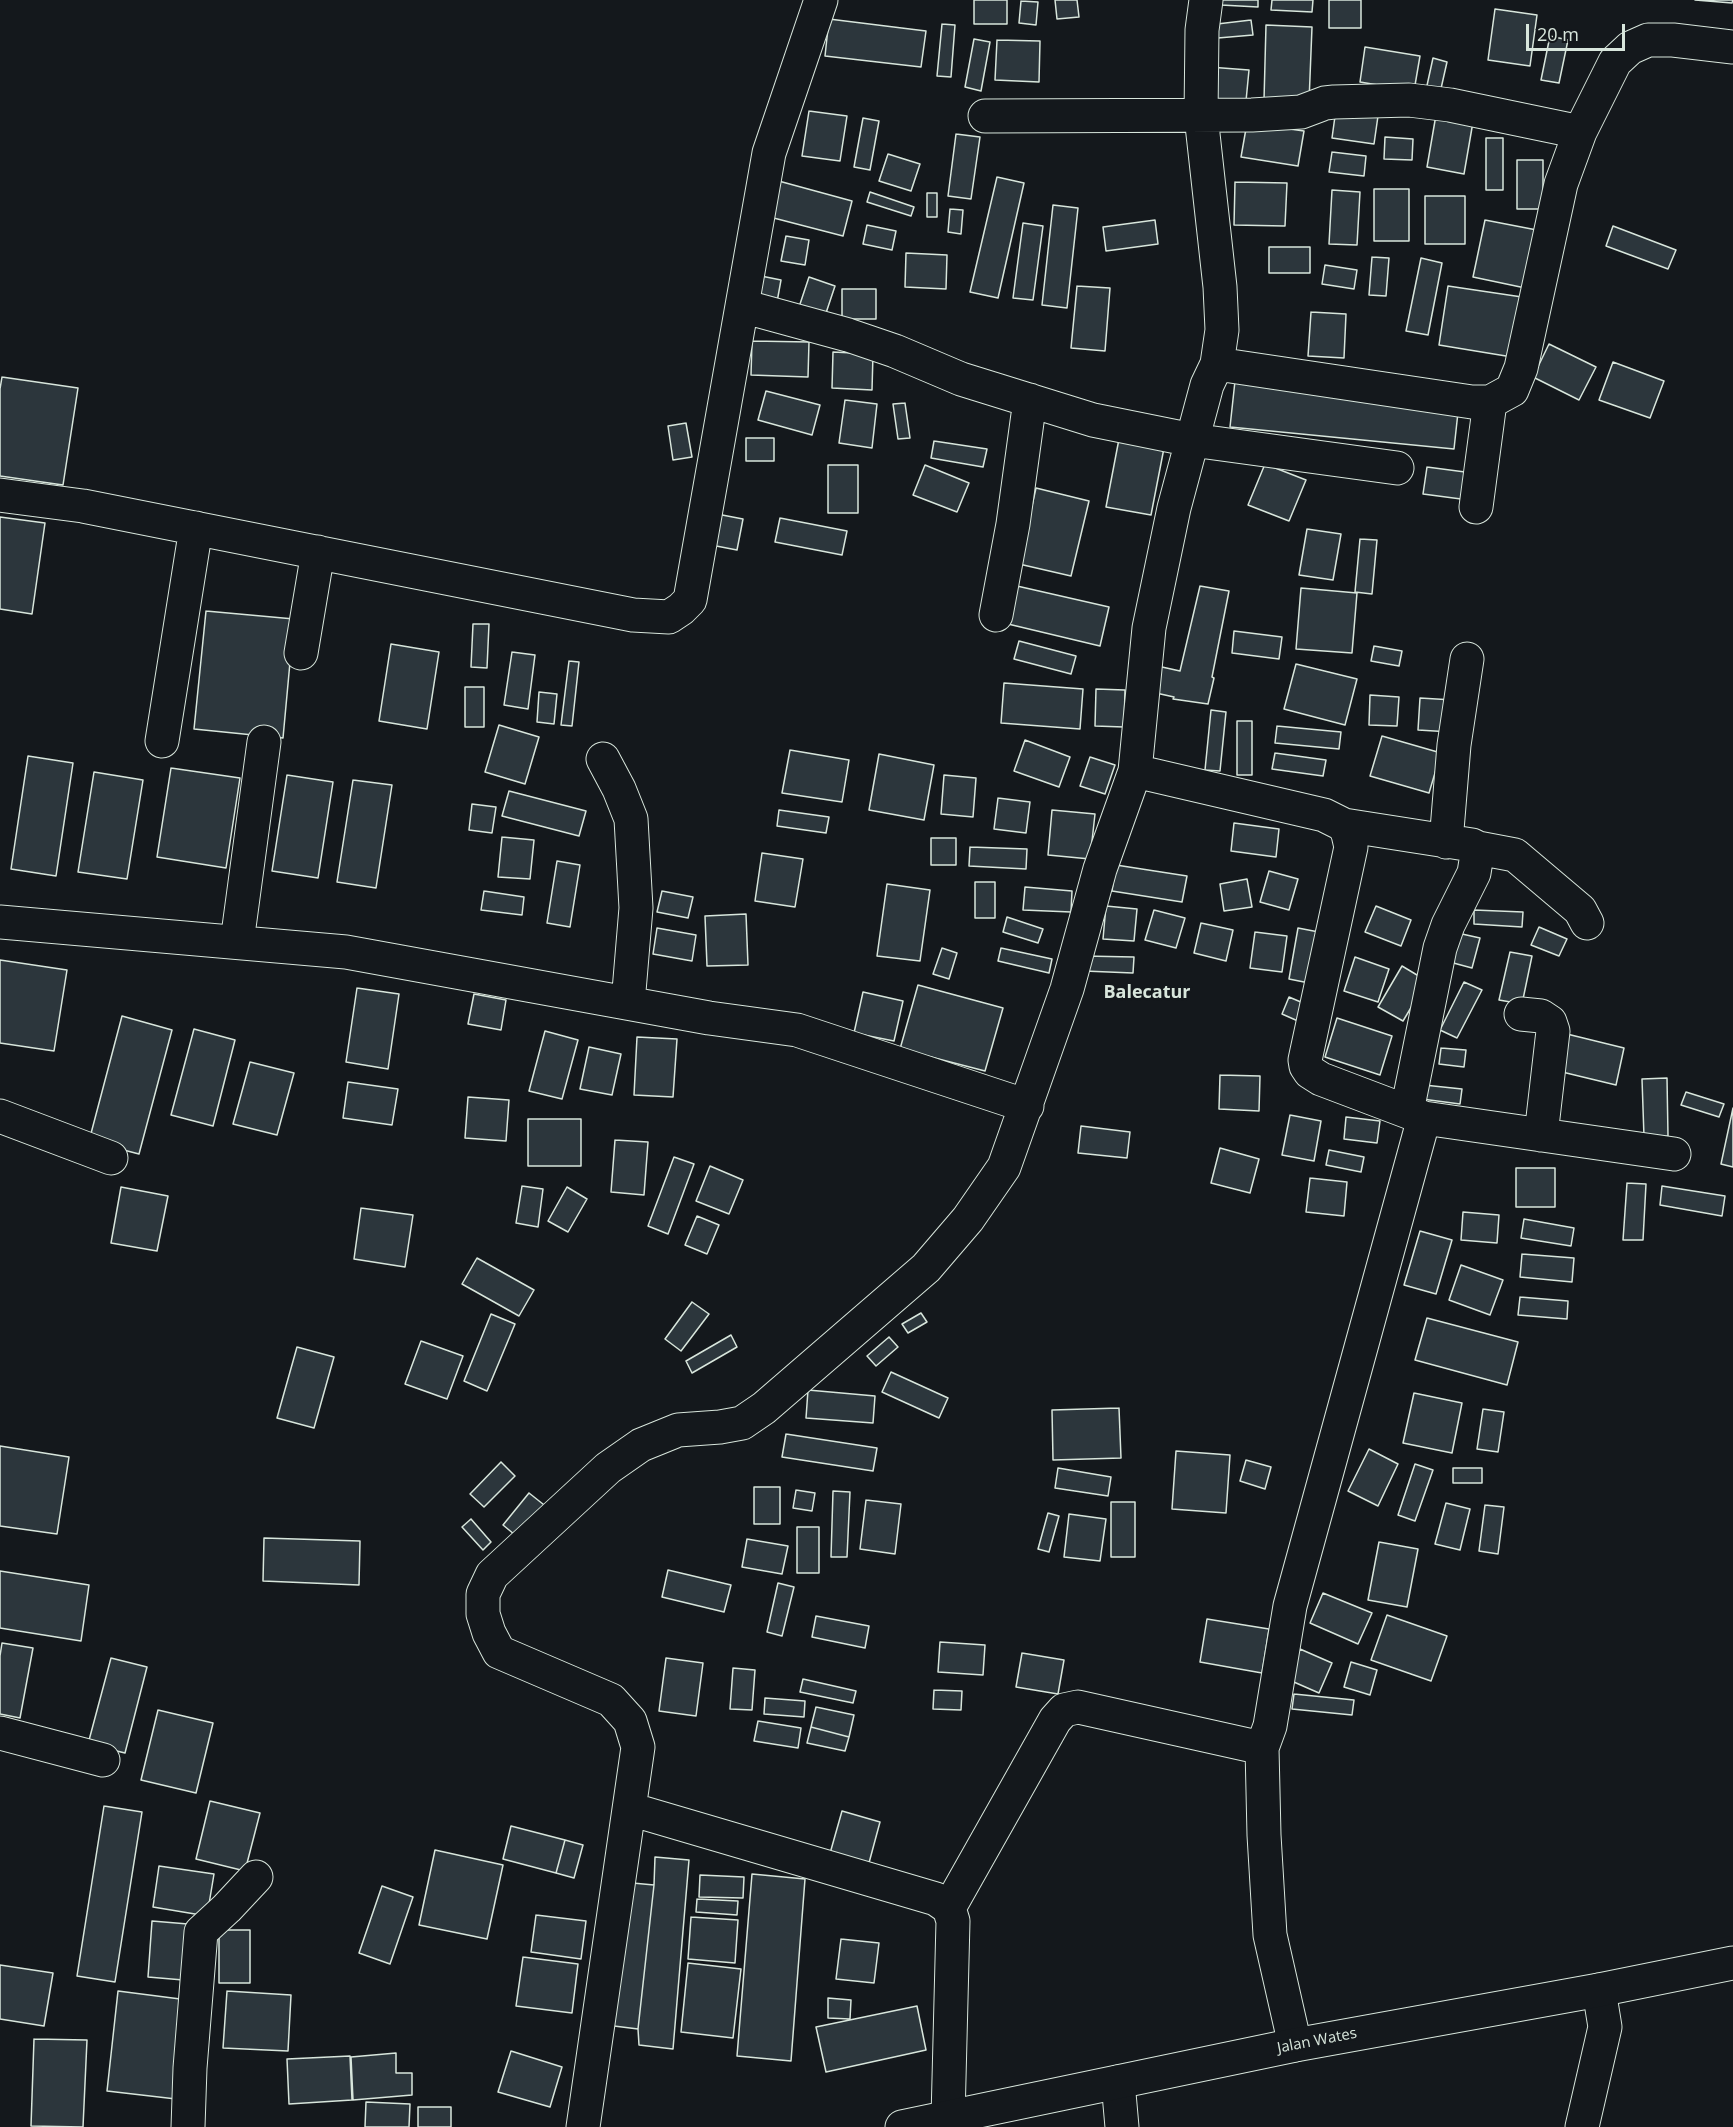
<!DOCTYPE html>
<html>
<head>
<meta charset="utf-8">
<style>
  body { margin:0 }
  #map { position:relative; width:1733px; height:2127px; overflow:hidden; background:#14181c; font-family:"Open Sans",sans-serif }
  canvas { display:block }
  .scale { position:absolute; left:1526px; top:24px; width:99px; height:27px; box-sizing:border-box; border:3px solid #d8e6dc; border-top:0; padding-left:8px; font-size:18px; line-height:21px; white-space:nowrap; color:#d8e6dc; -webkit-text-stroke:4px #14181c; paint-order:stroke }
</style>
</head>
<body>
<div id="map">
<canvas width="1733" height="2127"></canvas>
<div class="scale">20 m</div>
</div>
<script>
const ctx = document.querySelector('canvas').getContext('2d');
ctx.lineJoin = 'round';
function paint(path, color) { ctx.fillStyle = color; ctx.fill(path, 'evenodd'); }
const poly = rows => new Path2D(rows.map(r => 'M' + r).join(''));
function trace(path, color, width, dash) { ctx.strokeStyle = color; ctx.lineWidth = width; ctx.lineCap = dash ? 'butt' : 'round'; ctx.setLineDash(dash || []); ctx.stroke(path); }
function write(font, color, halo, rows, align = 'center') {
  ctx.font = font + ' "Open Sans",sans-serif'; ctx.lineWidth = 4.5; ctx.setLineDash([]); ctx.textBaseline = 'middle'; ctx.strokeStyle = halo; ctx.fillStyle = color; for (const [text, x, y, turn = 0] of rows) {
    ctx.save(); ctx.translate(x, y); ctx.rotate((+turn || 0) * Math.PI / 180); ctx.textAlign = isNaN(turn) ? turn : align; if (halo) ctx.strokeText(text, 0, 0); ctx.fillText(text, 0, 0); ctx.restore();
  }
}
const building = poly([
  [974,0,1007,0,1007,24,974,24,974,0],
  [1055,0,1077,0,1079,17,1057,19,1055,0],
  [1221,0,1258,0,1258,7,1221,5,1221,0],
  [1272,0,1313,0,1312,12,1271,10,1272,0],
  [1329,0,1361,0,1361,28,1329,28,1329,0],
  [1695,0,1733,0,1732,3,1695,0],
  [1021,1,1038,2,1036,25,1019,23,1021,1],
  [1495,9,1537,15,1530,66,1488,60,1495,9],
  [829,19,926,31,921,67,825,56,829,19],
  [1251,20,1253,35,1218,38,1217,24,1251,20],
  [942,24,955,25,951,77,937,76,942,24],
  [1266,25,1312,27,1309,102,1264,100,1266,25],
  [1550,36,1568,40,1559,83,1541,80,1550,36],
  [974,39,990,42,981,91,965,87,974,39],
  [997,40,1040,41,1039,82,995,80,997,40],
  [1365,47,1420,56,1414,91,1360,82,1365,47],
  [1433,58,1447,62,1440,93,1426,90,1433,58],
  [1209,67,1249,70,1246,101,1207,98,1209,67],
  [1336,109,1378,116,1374,144,1332,138,1336,109],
  [1437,109,1474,116,1464,174,1427,167,1437,109],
  [809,111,847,116,840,161,802,156,809,111],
  [863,118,879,121,870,170,854,167,863,118],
  [1247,123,1304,131,1298,166,1241,157,1247,123],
  [956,134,980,137,971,199,948,196,956,134],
  [1385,137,1413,139,1412,160,1384,159,1385,137],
  [1486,138,1503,138,1503,190,1486,190,1486,138],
  [1332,152,1366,156,1364,176,1329,172,1332,152],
  [888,154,920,164,911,191,879,181,888,154],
  [1517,160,1543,160,1543,209,1517,209,1517,160],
  [997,177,1024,183,998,298,970,292,997,177],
  [775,180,852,201,843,236,766,216,775,180],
  [1235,182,1287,183,1285,226,1234,225,1235,182],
  [1374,189,1409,189,1409,241,1374,241,1374,189],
  [1332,190,1360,192,1357,245,1329,244,1332,190],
  [870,192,914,207,911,216,867,202,870,192],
  [927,193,937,193,937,217,927,217,927,193],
  [1425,196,1465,196,1465,244,1425,244,1425,196],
  [1053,205,1078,208,1067,308,1042,305,1053,205],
  [950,209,963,210,961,234,948,232,950,209],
  [1155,220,1158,244,1106,251,1103,227,1155,220],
  [1485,220,1542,231,1530,289,1473,277,1485,220],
  [1023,223,1043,226,1033,300,1013,298,1023,223],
  [867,225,896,231,892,250,863,244,867,225],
  [1613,226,1676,250,1668,269,1606,246,1613,226],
  [786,236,809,240,805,265,781,261,786,236],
  [1269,247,1310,247,1310,273,1269,273,1269,247],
  [906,253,947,255,946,289,905,287,906,253],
  [1372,257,1389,258,1386,296,1369,295,1372,257],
  [1421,258,1442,263,1428,335,1406,331,1421,258],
  [1325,265,1357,270,1354,289,1322,284,1325,265],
  [756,275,781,280,777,302,752,298,756,275],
  [809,277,835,286,825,316,799,307,809,277],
  [1077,286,1110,288,1105,351,1071,348,1077,286],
  [1448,286,1522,297,1512,357,1439,345,1448,286],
  [842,289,876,289,876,319,842,319,842,289],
  [1311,312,1346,314,1344,358,1308,356,1311,312],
  [752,341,809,342,808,377,751,375,752,341],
  [1549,344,1596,367,1579,400,1533,377,1549,344],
  [833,352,873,354,872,390,832,388,833,352],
  [1613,362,1664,381,1650,418,1599,400,1613,362],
  [2,377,78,388,63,485,0,476,0,389,2,377],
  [1235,381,1459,403,1454,449,1230,427,1235,381],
  [766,391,820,405,812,435,758,420,766,391],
  [845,400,877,404,872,448,839,443,845,400],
  [905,403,910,438,898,439,893,404,905,403],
  [686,423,692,457,673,460,668,426,686,423],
  [746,438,774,438,774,461,746,461,746,438],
  [1119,439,1164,448,1151,515,1106,507,1119,439],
  [934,441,987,449,983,467,931,458,934,441],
  [1265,464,1306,480,1289,521,1248,505,1265,464],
  [828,465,858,465,858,513,828,513,828,465],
  [925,465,969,483,957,512,913,495,925,465],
  [1427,467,1465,472,1461,499,1423,494,1427,467],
  [1036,488,1089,501,1071,576,1019,564,1036,488],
  [717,514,743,519,737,550,711,545,717,514],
  [0,517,45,523,32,614,0,609,0,517],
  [780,518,847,531,842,555,775,542,780,518],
  [1307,529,1341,534,1333,580,1299,575,1307,529],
  [1360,539,1377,540,1372,594,1355,592,1360,539],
  [1017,586,1109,607,1100,646,1008,624,1017,586],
  [1200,586,1229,591,1212,677,1214,678,1208,704,1173,699,1174,697,1147,691,1153,665,1180,671,1200,586],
  [1301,588,1357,593,1352,653,1296,649,1301,588],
  [206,611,294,619,283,738,194,729,206,611],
  [473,624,489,624,487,668,471,667,473,624],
  [1234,631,1282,637,1279,659,1232,653,1234,631],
  [1019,641,1076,656,1071,674,1014,659,1019,641],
  [391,644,439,652,427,729,379,721,391,644],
  [1374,646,1402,651,1399,666,1371,661,1374,646],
  [512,652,535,655,528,709,504,705,512,652],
  [569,661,579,662,572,726,561,725,569,661],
  [1296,664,1357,679,1345,725,1284,709,1296,664],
  [1004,683,1083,689,1080,729,1001,723,1004,683],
  [465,687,484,687,484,727,465,727,465,687],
  [1096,689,1125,690,1124,727,1095,726,1096,689],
  [539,692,557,694,554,724,537,722,539,692],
  [1370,695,1399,697,1397,726,1369,725,1370,695],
  [1420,698,1453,700,1451,732,1418,730,1420,698],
  [1211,710,1226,712,1220,771,1205,770,1211,710],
  [1237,721,1252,721,1252,775,1237,775,1237,721],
  [499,725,539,737,525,784,485,772,499,725],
  [1277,726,1341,732,1339,749,1275,743,1277,726],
  [1382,736,1441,753,1429,793,1370,776,1382,736],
  [1025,740,1070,757,1059,787,1014,771,1025,740],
  [790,750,849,760,842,802,782,793,790,750],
  [1275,753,1326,760,1323,776,1272,769,1275,753],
  [879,754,934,765,924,820,869,810,879,754],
  [28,756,73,763,56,876,11,869,28,756],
  [1090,757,1115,765,1105,794,1080,786,1090,757],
  [171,768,240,778,226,868,157,857,171,768],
  [94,772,143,780,127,879,78,872,94,772],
  [287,775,333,782,318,878,272,871,287,775],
  [944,775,976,778,973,817,941,814,944,775],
  [353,780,392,785,376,888,337,882,353,780],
  [509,791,586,811,579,836,502,816,509,791],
  [998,798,1030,802,1026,833,994,829,998,798],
  [472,804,496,807,492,833,469,830,472,804],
  [779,810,829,817,826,833,777,826,779,810],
  [1052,810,1095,814,1090,859,1048,855,1052,810],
  [1234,823,1279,829,1276,857,1231,851,1234,823],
  [502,837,534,840,530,879,498,877,502,837],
  [931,838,956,838,956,865,931,865,931,838],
  [970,847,1027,849,1026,869,969,866,970,847],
  [762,853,803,859,795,907,755,901,762,853],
  [557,861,580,865,570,927,547,923,557,861],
  [1116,865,1187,876,1182,902,1112,891,1116,865],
  [1269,871,1298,879,1289,910,1260,902,1269,871],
  [1247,879,1252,907,1224,911,1220,884,1247,879],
  [975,882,995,882,995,918,975,918,975,882],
  [887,884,930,890,920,961,877,956,887,884],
  [1025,887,1072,891,1071,912,1023,910,1025,887],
  [484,891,524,897,522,915,481,910,484,891],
  [662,891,693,897,688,918,657,912,662,891],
  [1106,906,1137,909,1134,941,1103,939,1106,906],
  [1376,906,1411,920,1401,946,1365,932,1376,906],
  [1154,910,1185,918,1176,948,1145,940,1154,910],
  [1474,910,1523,912,1522,927,1474,924,1474,910],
  [746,914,748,965,707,966,705,916,746,914],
  [1007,917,1043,929,1038,943,1003,932,1007,917],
  [1201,923,1233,930,1226,961,1194,953,1201,923],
  [1539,927,1567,939,1559,956,1531,945,1539,927],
  [657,928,696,935,692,961,653,954,657,928],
  [1298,928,1329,934,1319,985,1289,979,1298,928],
  [1255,932,1287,936,1282,972,1250,968,1255,932],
  [1453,932,1480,938,1472,968,1446,961,1453,932],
  [942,948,957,953,949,979,933,974,942,948],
  [1001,948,1052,959,1049,973,998,961,1001,948],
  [1510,952,1532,956,1522,1004,1499,1000,1510,952],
  [1084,956,1134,957,1133,973,1084,971,1084,956],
  [1355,957,1389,969,1378,1002,1344,991,1355,957],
  [0,960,67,970,54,1051,0,1043,0,960],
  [1402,966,1427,981,1403,1021,1378,1007,1402,966],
  [1464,982,1482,990,1457,1038,1440,1030,1464,982],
  [918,985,1003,1008,985,1071,900,1049,918,985],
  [357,988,399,994,388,1069,346,1062,357,988],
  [863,992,903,1001,894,1041,854,1033,863,992],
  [474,994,506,1000,501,1030,468,1024,474,994],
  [1289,997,1315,1008,1307,1025,1282,1014,1289,997],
  [122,1016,172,1030,139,1154,89,1141,122,1016],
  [1337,1018,1392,1036,1380,1075,1325,1057,1337,1018],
  [194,1029,235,1040,213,1126,171,1115,194,1029],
  [545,1031,578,1040,562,1099,529,1091,545,1031],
  [1567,1034,1624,1048,1616,1085,1558,1071,1567,1034],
  [637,1037,677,1039,673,1097,634,1095,637,1037],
  [589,1047,621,1054,612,1095,580,1089,589,1047],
  [1441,1048,1466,1050,1464,1067,1439,1064,1441,1048],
  [250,1062,294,1073,277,1135,233,1124,250,1062],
  [1220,1075,1260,1076,1259,1111,1219,1109,1220,1075],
  [1667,1078,1668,1136,1644,1137,1642,1079,1667,1078],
  [348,1082,398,1089,392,1125,343,1118,348,1082],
  [1424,1085,1462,1089,1460,1104,1422,1099,1424,1085],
  [1686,1092,1724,1104,1719,1117,1681,1105,1686,1092],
  [468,1097,509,1100,506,1141,465,1138,468,1097],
  [1733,1108,1733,1167,1721,1164,1733,1108],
  [1290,1115,1321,1121,1314,1161,1282,1155,1290,1115],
  [1346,1117,1380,1121,1377,1143,1344,1139,1346,1117],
  [528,1119,581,1119,581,1166,528,1166,528,1119],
  [1081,1126,1130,1132,1127,1158,1078,1153,1081,1126],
  [615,1140,648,1142,644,1195,611,1192,615,1140],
  [1220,1148,1259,1159,1250,1193,1211,1183,1220,1148],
  [1329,1150,1364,1157,1361,1172,1326,1165,1329,1150],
  [674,1157,694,1164,668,1234,648,1226,674,1157],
  [710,1166,743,1180,729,1214,696,1201,710,1166],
  [1516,1168,1555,1168,1555,1207,1516,1207,1516,1168],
  [1310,1178,1347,1182,1344,1216,1306,1212,1310,1178],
  [1627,1183,1646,1184,1643,1240,1623,1240,1627,1183],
  [522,1186,543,1189,538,1227,516,1223,522,1186],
  [1662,1186,1725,1196,1722,1216,1660,1205,1662,1186],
  [121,1187,168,1196,157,1251,111,1243,121,1187],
  [567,1187,587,1199,568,1232,548,1221,567,1187],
  [361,1208,413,1215,405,1267,354,1259,361,1208],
  [1463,1212,1499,1215,1497,1243,1461,1240,1463,1212],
  [697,1216,719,1225,707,1254,685,1245,697,1216],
  [1524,1219,1574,1228,1571,1246,1521,1238,1524,1219],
  [1420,1231,1452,1240,1436,1294,1404,1285,1420,1231],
  [1522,1254,1574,1258,1572,1282,1520,1277,1522,1254],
  [477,1258,534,1290,519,1316,462,1284,477,1258],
  [1461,1265,1503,1280,1490,1315,1449,1300,1461,1265],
  [1520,1297,1568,1301,1567,1319,1518,1315,1520,1297],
  [692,1302,709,1314,681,1351,665,1339,692,1302],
  [921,1313,927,1322,908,1333,902,1324,921,1313],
  [491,1314,515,1324,487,1391,464,1381,491,1314],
  [1427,1318,1518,1342,1507,1385,1415,1360,1427,1318],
  [731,1335,737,1347,692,1373,686,1361,731,1335],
  [889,1337,898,1347,876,1366,867,1356,889,1337],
  [421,1341,463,1356,447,1399,405,1384,421,1341],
  [297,1347,334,1357,314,1428,277,1418,297,1347],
  [891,1372,948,1398,939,1418,882,1392,891,1372],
  [808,1390,875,1396,873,1423,806,1418,808,1390],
  [1414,1393,1462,1403,1452,1453,1403,1443,1414,1393],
  [1119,1408,1121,1458,1053,1460,1052,1410,1119,1408],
  [1483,1409,1504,1412,1498,1452,1477,1449,1483,1409],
  [786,1434,877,1448,873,1471,782,1457,786,1434],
  [0,1446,69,1457,57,1534,0,1526,0,1446],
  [1369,1449,1398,1464,1378,1506,1348,1491,1369,1449],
  [1176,1451,1230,1455,1226,1513,1172,1509,1176,1451],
  [1246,1460,1271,1467,1265,1489,1240,1481,1246,1460],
  [501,1462,515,1476,484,1507,470,1494,501,1462],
  [1415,1464,1433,1470,1415,1521,1398,1515,1415,1464],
  [1058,1468,1111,1477,1108,1496,1055,1488,1058,1468],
  [1453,1468,1482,1468,1482,1483,1453,1483,1453,1468],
  [754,1487,780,1487,780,1524,754,1524,754,1487],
  [796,1490,815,1493,812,1511,793,1508,796,1490],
  [833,1491,850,1492,847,1557,831,1557,833,1491],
  [529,1493,553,1512,526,1544,503,1525,529,1493],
  [866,1500,901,1504,895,1554,860,1549,866,1500],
  [1111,1502,1135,1502,1135,1557,1111,1557,1111,1502],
  [1446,1503,1470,1509,1460,1550,1435,1544,1446,1503],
  [1485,1505,1504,1507,1498,1554,1479,1551,1485,1505],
  [1048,1513,1059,1516,1049,1552,1038,1549,1048,1513],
  [1069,1514,1106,1519,1100,1561,1064,1557,1069,1514],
  [471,1519,491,1542,483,1550,462,1527,471,1519],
  [797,1527,819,1527,819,1573,797,1573,797,1527],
  [264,1538,360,1541,359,1585,263,1581,264,1538],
  [747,1539,788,1546,782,1574,742,1567,747,1539],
  [1379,1542,1418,1549,1407,1607,1368,1600,1379,1542],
  [668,1570,731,1585,724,1612,662,1597,668,1570],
  [0,1571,89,1585,81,1641,0,1628,0,1571],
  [778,1583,794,1587,782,1636,767,1632,778,1583],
  [1323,1593,1372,1613,1358,1644,1310,1623,1323,1593],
  [1387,1615,1447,1636,1431,1681,1371,1660,1387,1615],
  [816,1616,869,1626,865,1648,812,1637,816,1616],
  [1207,1619,1269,1629,1262,1673,1200,1662,1207,1619],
  [940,1642,985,1645,983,1675,938,1672,940,1642],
  [2,1643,33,1648,20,1718,0,1714,0,1656,2,1643],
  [1300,1649,1332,1663,1319,1693,1287,1679,1300,1649],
  [1022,1653,1064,1660,1058,1694,1016,1687,1022,1653],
  [111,1658,147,1667,125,1753,88,1744,111,1658],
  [666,1658,703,1663,696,1716,659,1711,666,1658],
  [1351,1662,1377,1670,1370,1695,1344,1687,1351,1662],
  [733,1668,755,1670,752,1710,730,1709,733,1668],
  [803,1679,856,1691,853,1703,800,1692,803,1679],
  [934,1690,962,1691,961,1710,933,1709,934,1690],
  [1294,1694,1354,1700,1352,1715,1292,1709,1294,1694],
  [765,1698,805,1701,804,1717,764,1714,765,1698],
  [816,1707,854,1715,849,1737,811,1727,816,1707],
  [158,1710,213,1723,196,1793,141,1780,158,1710],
  [758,1721,801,1728,798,1748,754,1741,758,1721],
  [811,1727,849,1737,845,1751,807,1743,811,1727],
  [210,1801,260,1813,245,1871,196,1859,210,1801],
  [104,1806,142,1812,115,1982,77,1976,104,1806],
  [842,1811,880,1822,866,1874,827,1864,842,1811],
  [511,1826,565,1840,556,1873,503,1859,511,1826],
  [565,1840,583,1845,574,1878,556,1873,565,1840],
  [435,1850,503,1865,487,1939,419,1925,435,1850],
  [655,1857,689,1860,673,2049,639,2045,638,2029,654,1885,655,1857],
  [159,1866,214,1874,207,1916,153,1907,159,1866],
  [752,1874,805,1879,791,2061,737,2056,752,1874],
  [700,1875,744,1877,743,1898,699,1897,700,1875],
  [622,1882,654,1885,638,2029,606,2025,622,1882],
  [382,1886,413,1897,390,1964,359,1953,382,1886],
  [697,1899,738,1901,737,1915,696,1912,697,1899],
  [536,1915,586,1921,581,1959,531,1952,536,1915],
  [691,1917,738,1920,735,1963,688,1959,691,1917],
  [152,1921,188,1924,183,1980,148,1977,152,1921],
  [219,1930,250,1930,250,1983,219,1983,219,1930],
  [841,1939,879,1943,874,1983,836,1979,841,1939],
  [523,1957,578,1964,572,2013,516,2006,523,1957],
  [688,1963,741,1969,733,2038,681,2032,688,1963],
  [0,1965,53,1973,44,2026,0,2019,0,1965],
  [118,1991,188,2000,176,2099,107,2091,118,1991],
  [227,1991,291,1995,288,2051,223,2048,227,1991],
  [828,1998,851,2000,850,2019,828,2018,828,1998],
  [917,2006,926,2050,826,2072,816,2027,917,2006],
  [34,2039,87,2040,83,2127,31,2126,34,2039],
  [511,2051,562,2067,550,2107,498,2092,511,2051],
  [396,2053,396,2073,412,2073,412,2095,353,2100,351,2057,396,2053],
  [350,2056,352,2100,289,2104,287,2059,350,2056],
  [366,2102,410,2104,409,2127,365,2127,366,2102],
  [418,2107,451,2107,451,2127,418,2127,418,2107]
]);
const minor = poly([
  [985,116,1252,115,1301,112,1325,103,1334,102,1409,100,1450,105,1580,132],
  [742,306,848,335,895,351,961,379,1093,420,1192,440,1397,468],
  [1217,364,1472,402,1490,402,1512,390,1521,368,1561,184,1580,132,1615,62,1630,48,1648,40,1673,40,1733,47],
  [0,495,83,506,633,615,669,617,681,609,690,600,769,153,821,0],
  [1476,507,1490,402],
  [996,615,1013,524,1030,400],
  [301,653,318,552],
  [162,741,196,528],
  [603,759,619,789,631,819,636,908,628,1003],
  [1135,771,1324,815,1344,825,1348,834,1351,847,1305,1060,1306,1066,1310,1072,1321,1079,1424,1118,1674,1154],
  [1344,825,1472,845,1478,848,1474,873,1448,925,1440,948,1407,1111],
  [1446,842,1454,745,1467,659],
  [1478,848,1515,855,1580,910,1587,923],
  [0,922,346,952,709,1018,797,1030,1027,1106],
  [237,942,264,742],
  [1521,1014,1541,1016,1550,1022,1553,1031,1541,1135],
  [0,1116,111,1158],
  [0,1733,103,1760],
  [630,1809,936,1899,949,1908,953,1921,948,2118,943,2127],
  [949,1908,1055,1720,1064,1710,1078,1707,1262,1748],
  [1295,2045,1270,1935,1264,1835,1262,1748,1270,1726,1290,1606,1424,1118],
  [1118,2082,1122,2127],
  [188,2127,190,2068,201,1932,227,1908,256,1877],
  [583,2127,638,1747,630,1721,611,1700,499,1652,489,1633,483,1614,483,1594,492,1575,608,1468,641,1445,678,1430,720,1427,742,1423,764,1408,926,1268,968,1219,1004,1167,1067,989,1100,869,1135,771,1149,628,1174,508,1207,385,1217,364,1222,330,1220,287,1201,116,1202,30,1206,0],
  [1582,2127,1605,2027,1599,1990]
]);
const highway = poly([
  [902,2127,1295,2045,1599,1990,1733,1963]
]);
const streetNames = [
  ["Jalan Wates",1317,2041,-11]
];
const quarterNames = [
  ["Balecatur",1147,993]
];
paint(building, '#2c363c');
trace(building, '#d8e6dc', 1.5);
trace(minor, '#d8e6dc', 35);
trace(highway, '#d8e6dc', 35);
trace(minor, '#14181c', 33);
trace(highway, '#14181c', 33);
write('15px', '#d8e6dc', '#14181c', streetNames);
write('bold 18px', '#d8e6dc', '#14181c', quarterNames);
</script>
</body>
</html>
